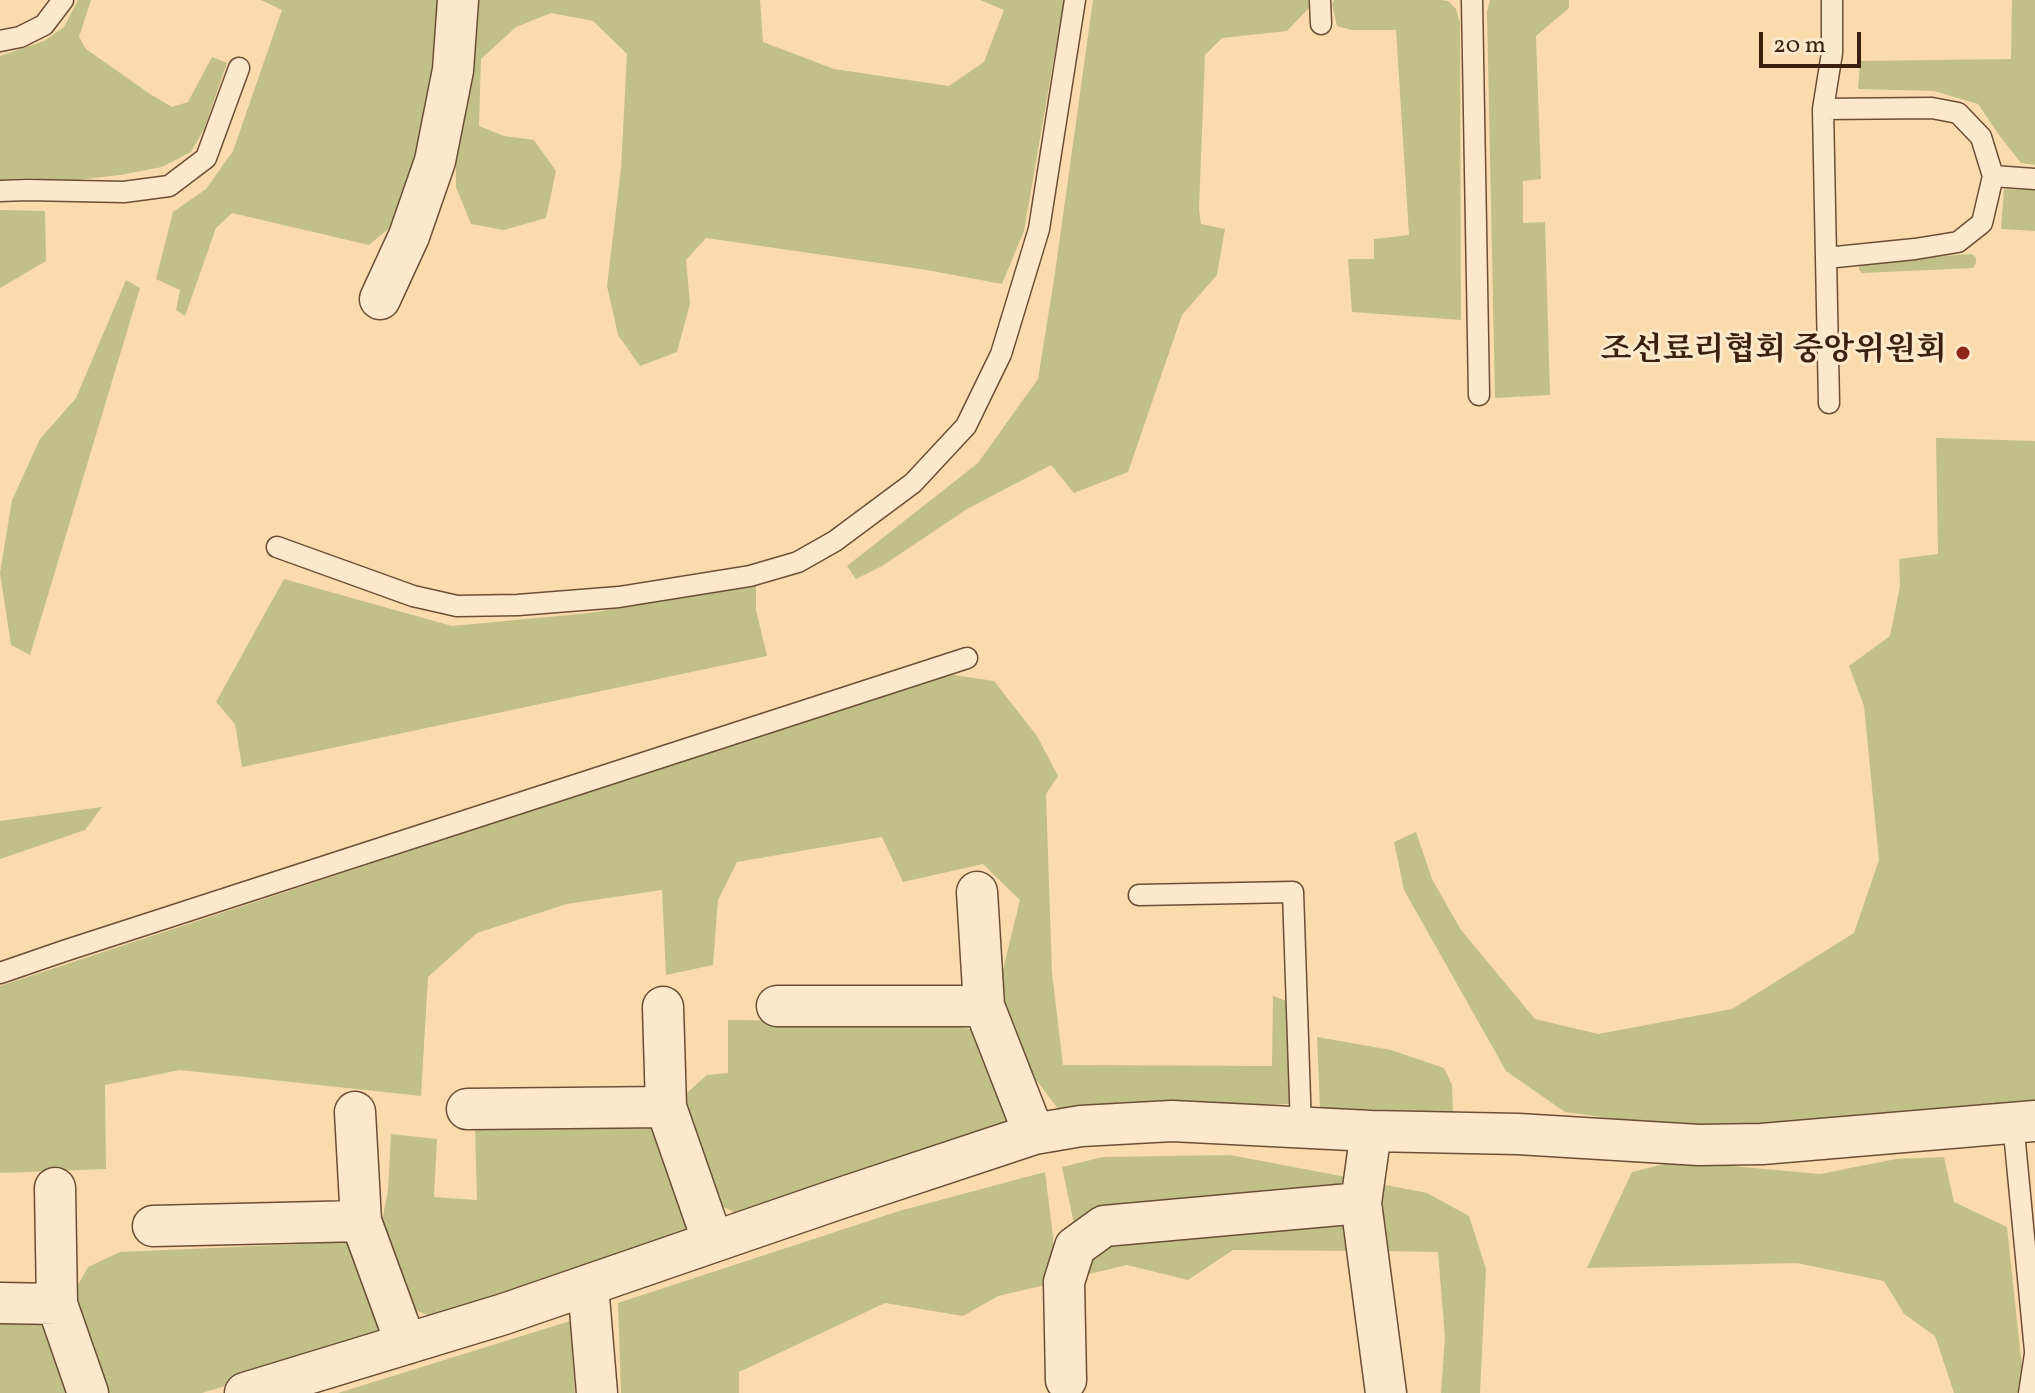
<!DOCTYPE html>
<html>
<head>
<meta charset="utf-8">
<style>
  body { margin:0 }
  #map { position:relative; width:2035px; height:1393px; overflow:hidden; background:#fbdbae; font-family:Vollkorn,serif }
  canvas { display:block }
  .scale { position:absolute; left:1759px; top:32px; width:102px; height:36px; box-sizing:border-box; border:4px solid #3c1f0e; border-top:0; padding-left:10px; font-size:24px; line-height:28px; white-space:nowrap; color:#3c1f0e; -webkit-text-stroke:6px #fce8ca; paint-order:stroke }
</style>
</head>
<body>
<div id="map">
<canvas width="2035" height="1393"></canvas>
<div class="scale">20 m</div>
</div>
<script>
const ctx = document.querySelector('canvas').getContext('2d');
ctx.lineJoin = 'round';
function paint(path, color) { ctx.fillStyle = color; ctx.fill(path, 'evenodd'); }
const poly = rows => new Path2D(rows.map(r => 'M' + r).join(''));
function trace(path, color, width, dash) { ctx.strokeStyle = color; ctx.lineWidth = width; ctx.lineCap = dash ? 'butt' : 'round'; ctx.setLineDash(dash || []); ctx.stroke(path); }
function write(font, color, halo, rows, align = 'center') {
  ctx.font = font + ' Vollkorn,"Noto Serif KR",serif'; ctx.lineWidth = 6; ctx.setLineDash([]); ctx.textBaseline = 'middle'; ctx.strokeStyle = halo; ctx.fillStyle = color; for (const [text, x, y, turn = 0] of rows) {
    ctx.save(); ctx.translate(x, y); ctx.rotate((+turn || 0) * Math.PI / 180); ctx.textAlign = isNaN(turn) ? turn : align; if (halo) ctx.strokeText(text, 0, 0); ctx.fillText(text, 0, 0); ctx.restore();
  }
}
const green = poly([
  [78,0,91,0,79,37,86,49,150,94,172,107,188,102,212,57,227,63,204,129,191,152,162,167,120,175,69,181,24,178,0,180,0,56,44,41,64,27],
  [261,0,445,0,432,116,393,225,369,245,232,213,216,228,185,316,176,310,180,290,156,279,173,212,206,189,233,151,282,10],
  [475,0,760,0,763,42,834,69,949,86,984,62,1004,10,980,0,1064,0,1024,231,1002,284,927,270,706,238,686,260,690,304,677,352,640,366,618,335,607,286,621,169,627,54,593,21,551,13,516,27,481,59,479,126,504,136,534,140,556,171,546,218,504,230,471,224,456,187,456,123],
  [1093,0,1308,0,1310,7,1287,31,1222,38,1205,55,1199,209,1201,224,1225,229,1217,275,1182,315,1128,472,1074,493,1051,465,967,509,882,566,856,579,847,566,978,463,1038,379,1055,273],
  [1334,0,1441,0,1448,1,1456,9,1460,23,1461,320,1352,312,1348,259,1374,259,1374,239,1409,235,1396,30,1351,30,1337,26,1332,4],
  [1490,0,1569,0,1569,8,1536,36,1541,179,1523,181,1523,223,1545,222,1550,395,1495,398,1487,12],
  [2012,0,2035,0,2035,165,2021,163,1999,135,1978,104,1934,91,1858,89,1860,61,2011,59],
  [2004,189,2035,190,2035,231,2001,229],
  [0,210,45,211,46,261,0,288],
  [1972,254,1976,258,1976,263,1973,268,1862,273,1859,270,1859,265,1862,261],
  [126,280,140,288,30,655,11,645,0,573,12,500,40,439,76,398],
  [1936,438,2035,441,2035,1101,1773,1130,1697,1130,1565,1112,1506,1071,1404,890,1394,842,1416,832,1432,879,1461,930,1535,1019,1598,1034,1732,1009,1854,933,1879,860,1864,706,1849,666,1890,636,1900,586,1899,559,1938,554],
  [284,579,452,626,590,613,756,585,756,610,767,656,242,767,235,724,216,702],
  [947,674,994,681,1037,736,1058,776,1046,794,1052,973,1063,1065,1272,1066,1273,996,1289,1002,1289,1104,1059,1110,1018,1056,996,998,1020,900,983,864,903,882,882,837,737,862,718,900,713,965,666,975,662,890,567,904,477,933,428,977,421,1096,180,1070,105,1085,106,1169,0,1173,0,986],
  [102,807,85,830,0,859,0,821],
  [728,1020,956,1022,977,1033,1015,1119,738,1214,717,1204,681,1098,707,1075,728,1073],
  [1317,1037,1391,1050,1444,1068,1452,1085,1453,1112,1320,1108],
  [647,1123,665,1134,687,1212,687,1229,668,1244,433,1317,415,1310,390,1265,382,1221,388,1190,391,1134,437,1139,434,1197,477,1200,475,1127],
  [1230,1155,1357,1179,1352,1196,1075,1229,1062,1167,1103,1157],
  [1944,1157,1954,1202,2007,1227,2022,1367,2017,1393,1954,1393,1935,1336,1904,1314,1884,1281,1797,1263,1587,1268,1632,1172,1677,1161,1820,1174,1896,1159],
  [1045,1172,1053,1236,1054,1283,998,1296,963,1316,885,1303,739,1372,739,1393,621,1393,618,1303,899,1211],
  [1375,1183,1427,1193,1469,1216,1486,1269,1480,1393,1441,1393,1445,1338,1438,1252,1377,1251],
  [1351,1213,1358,1251,1233,1250,1188,1280,1127,1265,1072,1278,1110,1234],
  [348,1242,379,1318,378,1330,373,1341,202,1393,101,1393,74,1292,88,1267,120,1252],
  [0,1316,50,1322,72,1393,0,1393],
  [570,1321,575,1393,338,1393]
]);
const lane = poly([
  [1320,0,1321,24],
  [1472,0,1479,395],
  [1832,0,1832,53,1823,109,1932,108,1958,113,1981,137,1993,176,2035,179],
  [0,41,20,37,44,25,63,0],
  [1823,109,1826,258],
  [0,191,27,190,124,192,169,186,206,158,239,68],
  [1829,403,1826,258,1915,249,1958,242,1982,223,1993,176],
  [277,547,413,596,457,606,518,605,619,597,750,576,798,562,835,541,913,483,966,426,1001,354,1039,229,1075,0],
  [1139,895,1293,892,1301,1128],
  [0,973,64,951,967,658],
  [2013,1122,2035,1351],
  [2029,1393,2035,1354]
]);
const street = poly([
  [380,299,409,236,435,161,453,70,458,0],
  [977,892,984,1006,1034,1134],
  [777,1006,984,1006],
  [663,1007,666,1107,713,1242],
  [467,1109,666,1107],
  [355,1112,361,1221,406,1344],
  [1371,1131,1361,1203,1386,1393],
  [55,1188,57,1304,88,1393],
  [153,1226,361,1221],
  [588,1285,597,1393],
  [0,1303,57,1304],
  [1066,1380,1064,1282,1075,1247,1104,1226,1361,1203],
  [245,1393,504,1314,838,1199,1034,1134,1081,1126,1172,1121,1371,1131,1518,1134,1699,1145,1762,1144,2035,1121]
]);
const markers = [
  [1963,353,8,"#8f2418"]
];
const poiNames = [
  ["조선료리협회 중앙위원회",1947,353]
];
paint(green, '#c1c089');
trace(lane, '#6c4e36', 23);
trace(street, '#6c4e36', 43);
trace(lane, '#fce8ca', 20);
trace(street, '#fce8ca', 40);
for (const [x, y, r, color] of markers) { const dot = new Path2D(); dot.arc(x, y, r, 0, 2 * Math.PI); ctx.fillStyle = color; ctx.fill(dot); trace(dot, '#fce8ca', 3); }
write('bold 32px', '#3c1f0e', '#fce8ca', poiNames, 'right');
</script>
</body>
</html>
